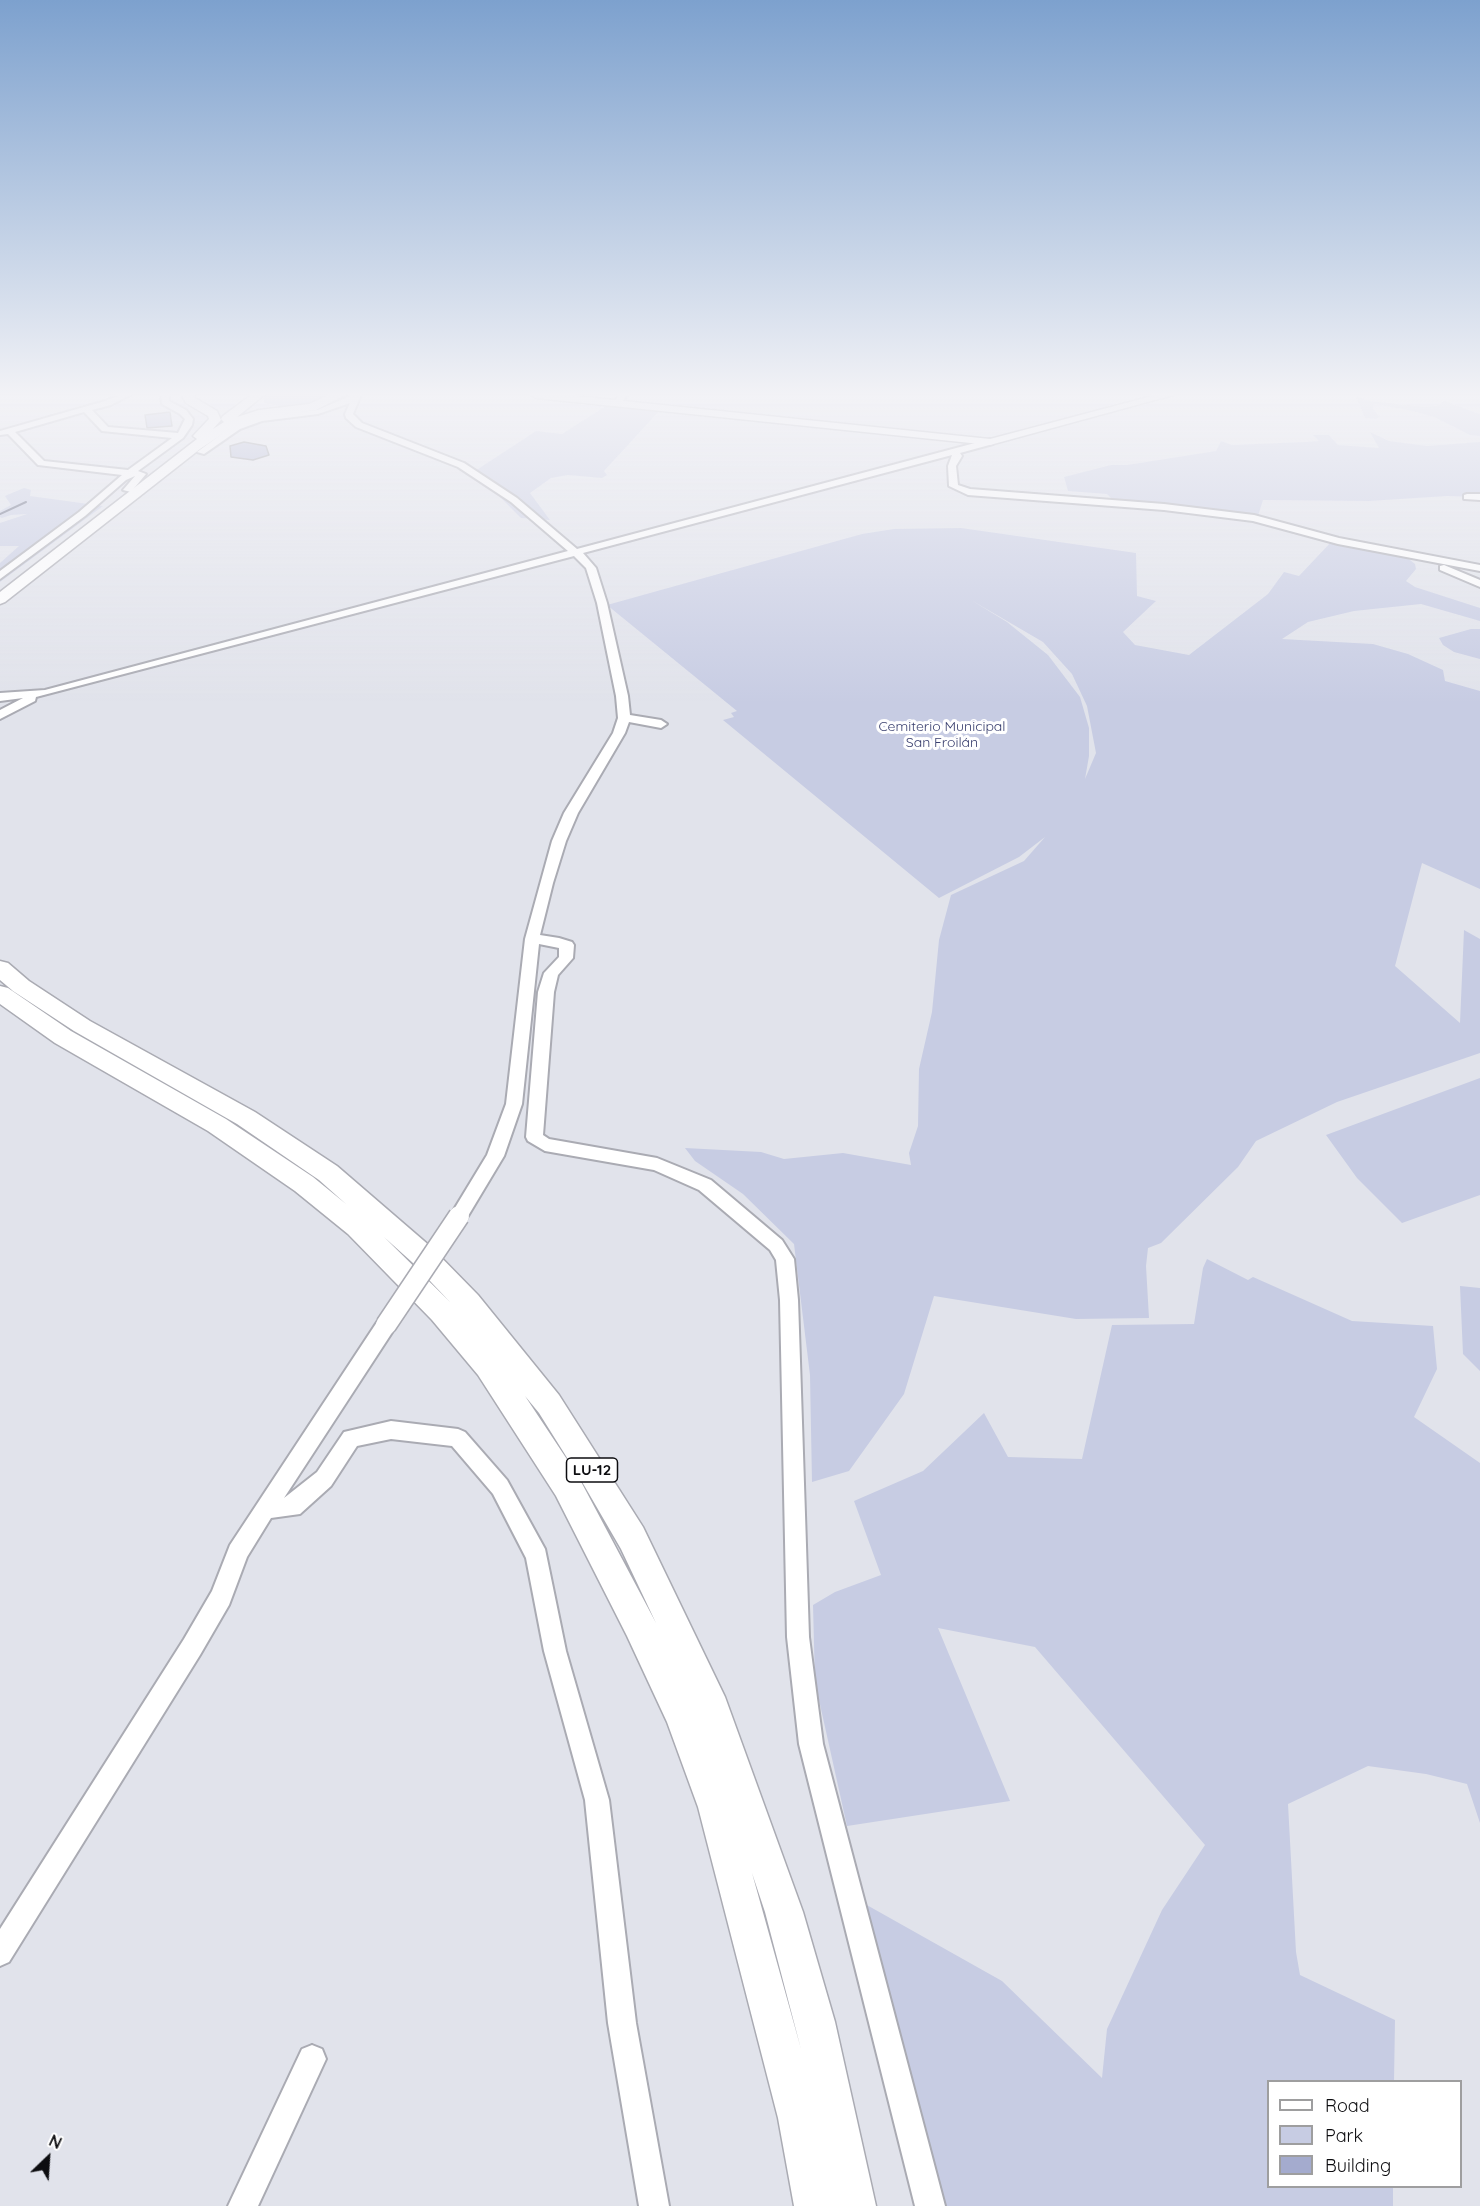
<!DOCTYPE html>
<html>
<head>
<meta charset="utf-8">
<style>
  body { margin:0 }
  #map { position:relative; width:1480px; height:2206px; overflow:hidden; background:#e1e3eb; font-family:Quicksand,sans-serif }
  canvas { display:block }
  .legend { position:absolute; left:1267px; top:2080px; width:195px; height:108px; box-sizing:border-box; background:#fff; border:2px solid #9e9e9f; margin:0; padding:8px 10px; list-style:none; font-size:18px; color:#0d0d10 }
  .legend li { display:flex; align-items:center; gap:12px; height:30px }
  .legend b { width:30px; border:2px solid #9e9e9f }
  .north { position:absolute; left:18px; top:2128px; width:60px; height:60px; -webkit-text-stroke:4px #fff; paint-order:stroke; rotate:25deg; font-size:16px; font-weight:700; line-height:24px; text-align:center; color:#0d0d10 }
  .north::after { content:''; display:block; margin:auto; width:21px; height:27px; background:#0d0d10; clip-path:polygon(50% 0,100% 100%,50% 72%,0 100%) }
</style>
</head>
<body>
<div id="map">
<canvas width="1480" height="2206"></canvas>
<ul class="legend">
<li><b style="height:8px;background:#fff"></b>Road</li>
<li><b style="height:16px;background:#c7cce3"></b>Park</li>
<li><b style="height:16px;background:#a4abce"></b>Building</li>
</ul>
<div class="north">N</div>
</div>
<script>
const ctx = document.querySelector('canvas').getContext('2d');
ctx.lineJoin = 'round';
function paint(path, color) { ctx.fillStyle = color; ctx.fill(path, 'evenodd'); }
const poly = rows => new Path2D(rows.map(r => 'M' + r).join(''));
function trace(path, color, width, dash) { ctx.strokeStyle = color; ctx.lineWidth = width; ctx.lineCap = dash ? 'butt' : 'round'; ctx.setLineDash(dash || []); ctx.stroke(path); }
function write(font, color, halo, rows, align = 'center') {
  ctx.font = font + ' Quicksand,sans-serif'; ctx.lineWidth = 6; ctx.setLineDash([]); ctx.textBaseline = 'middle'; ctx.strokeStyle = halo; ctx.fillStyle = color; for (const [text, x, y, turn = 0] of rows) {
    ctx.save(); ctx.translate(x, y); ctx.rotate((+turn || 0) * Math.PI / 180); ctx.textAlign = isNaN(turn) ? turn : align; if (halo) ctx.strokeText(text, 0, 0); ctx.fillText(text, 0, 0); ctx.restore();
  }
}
const green = poly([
  [266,395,333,395,303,406,282,407,265,403,263,398],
  [1356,396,1369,401,1426,407,1439,405,1444,401,1480,414,1480,436,1470,435,1434,417,1408,410,1374,404,1373,409,1380,417,1376,419,1365,418],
  [609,404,661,409,604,471,607,475,602,478,568,475,551,478,530,493,550,520,521,518,494,491,465,474,467,469,475,471,536,431,562,434],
  [1370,432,1389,441,1427,446,1480,442,1480,497,1447,496,1369,501,1263,500,1258,516,1115,502,1107,494,1068,491,1064,477,1111,465,1127,465,1216,451,1221,441,1232,445,1305,442,1319,441,1313,435,1329,435,1338,445,1379,448],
  [24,488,31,490,30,496,103,506,0,582,0,563,19,546,0,546,0,523,27,514,11,515,2,518,0,517,0,511,11,505,5,496,7,495],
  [961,528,1136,553,1137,596,1156,601,1123,632,1135,645,1189,655,1268,594,1284,572,1299,576,1332,541,1405,556,1415,564,1416,569,1406,581,1415,587,1480,608,1480,621,1421,604,1354,611,1308,622,1282,639,1373,644,1408,654,1443,670,1445,681,1480,691,1480,889,1422,863,1395,966,1460,1023,1464,930,1480,939,1480,1053,1337,1102,1256,1141,1238,1167,1161,1243,1148,1248,1146,1266,1149,1318,1076,1319,934,1296,904,1394,849,1471,812,1482,810,1375,794,1244,743,1194,695,1161,685,1148,761,1152,784,1159,843,1153,911,1165,909,1153,918,1126,919,1069,932,1012,939,940,951,895,1024,861,1045,837,1019,857,939,898,723,720,734,717,731,713,737,711,607,605,862,534,894,529],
  [971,600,1043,642,1072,674,1087,706,1096,753,1085,779,1089,756,1089,728,1080,697,1048,655,1007,622],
  [1471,629,1480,629,1480,659,1454,652,1443,645,1439,638],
  [1480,1078,1480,1195,1402,1223,1357,1178,1326,1135],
  [1207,1259,1248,1280,1253,1277,1352,1321,1433,1326,1437,1369,1414,1417,1480,1463,1480,1823,1467,1784,1426,1774,1368,1766,1288,1804,1296,1952,1300,1975,1395,2020,1394,2081,1268,2082,1268,2186,1393,2187,1393,2206,940,2206,865,1904,1002,1981,1102,2078,1107,2029,1162,1910,1205,1845,1035,1647,938,1628,1010,1801,847,1826,815,1682,813,1605,835,1592,881,1575,854,1501,923,1471,984,1413,1008,1457,1082,1459,1112,1325,1194,1324,1203,1268],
  [1460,1286,1480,1288,1480,1371,1463,1354]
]);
const stream = poly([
  [0,514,26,502]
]);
const building = poly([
  [170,412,172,426,147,428,145,415,170,412],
  [244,442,266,446,269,455,253,460,231,457,230,446,244,442]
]);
const minor = poly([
  [120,395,130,395,111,405,92,410,108,427,178,433,185,419,180,414,162,404,161,395,169,395,169,401,186,410,193,419,192,425,183,438,138,471,146,474,131,492,123,490,135,476,126,480,85,516,0,579,0,571,79,512,122,475,38,465,8,434,0,435,0,431,105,401,120,395],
  [84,412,102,431,172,438,128,470,44,461,15,432,84,412],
  [353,395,361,395,353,414,362,423,464,463,517,498,577,549,990,439,993,440,993,444,960,453,962,456,956,466,958,485,970,489,1164,504,1254,515,1339,538,1480,565,1480,571,1338,544,1253,521,1164,510,968,495,949,486,948,466,952,455,583,553,596,568,607,603,628,696,630,715,661,720,667,724,661,728,629,722,625,733,578,813,566,841,553,883,540,935,559,938,572,942,574,945,573,958,558,975,554,992,543,1135,549,1139,657,1158,711,1180,782,1240,794,1259,798,1300,809,1637,823,1744,945,2206,915,2206,799,1744,787,1637,780,1300,776,1260,770,1250,699,1190,654,1170,545,1151,528,1141,526,1137,538,992,544,973,559,957,559,948,539,944,522,1104,504,1156,465,1221,459,1223,453,1221,450,1216,487,1155,506,1104,525,939,552,841,564,813,613,733,618,718,616,696,597,603,586,568,574,556,36,697,35,701,0,719,0,710,23,698,0,701,0,693,45,690,568,551,511,502,458,467,356,427,346,418,345,414,350,403,318,414,262,421,240,429,204,454,197,452,234,425,261,416,317,410,353,395],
  [619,395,627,395,620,405,614,405,613,403,619,395],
  [1467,494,1480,494,1480,500,1464,499,1464,495,1467,494],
  [1444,565,1480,580,1480,587,1440,570,1440,566,1444,565],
  [386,1317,393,1319,396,1325,393,1331,284,1498,317,1472,344,1432,391,1421,458,1429,465,1432,507,1480,545,1549,566,1651,609,1800,636,2023,669,2206,639,2206,608,2023,585,1800,544,1651,526,1558,493,1494,452,1446,391,1439,357,1446,331,1486,300,1514,271,1518,247,1557,229,1605,200,1655,9,1962,0,1966,0,1929,184,1639,212,1591,230,1545,379,1319,386,1317],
  [312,2045,322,2049,326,2059,258,2206,228,2206,302,2049,312,2045]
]);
const major = poly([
  [531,395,566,395,990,439,1156,395,1173,395,990,445,536,398,531,395]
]);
const highway = poly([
  [182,395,194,395,195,398,217,411,221,420,213,429,224,422,221,419,223,416,251,395,264,395,237,417,259,410,309,404,329,395,345,395,316,410,261,417,233,427,200,449,5,602,0,604,0,592,197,439,193,436,209,419,208,416,186,403,182,395],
  [0,961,8,963,29,981,90,1021,255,1112,337,1166,431,1247,478,1295,559,1395,643,1527,725,1697,803,1912,835,2022,876,2206,794,2206,778,2118,698,1807,667,1722,627,1636,556,1496,478,1375,432,1320,348,1234,295,1191,208,1131,55,1043,0,1004,0,986,8,988,71,1031,226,1119,313,1177,346,1204,319,1180,237,1124,74,1031,13,991,0,980,0,961],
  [384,1237,413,1263,450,1302,384,1237],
  [525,1396,539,1413,581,1480,621,1549,656,1623,578,1476,525,1396],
  [752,1873,765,1912,801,2049,752,1873]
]);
const minorBridge = poly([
  [386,1325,459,1216]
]);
const farParknames = [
  ["Cemiterio Municipal",942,727],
  ["San Froilán",942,743]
];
const shields = [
  [592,1470,51]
];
const shieldNames = [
  ["LU-12",592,1470]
];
paint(green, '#c7cce3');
trace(stream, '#5c6179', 2);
paint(building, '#a4abce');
trace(building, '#7f8187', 1.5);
trace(minor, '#aaabb3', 4);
trace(major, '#aaabb3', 3);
trace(highway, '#aaabb3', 3);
paint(minor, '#fff');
paint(major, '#fff');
paint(highway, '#fff');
trace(minorBridge, '#aaabb3', 23, []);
trace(minorBridge, '#fff', 20);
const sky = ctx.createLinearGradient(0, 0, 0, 704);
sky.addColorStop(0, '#7da1ce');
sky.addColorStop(0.56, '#f2f2f6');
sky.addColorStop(1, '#f2f2f600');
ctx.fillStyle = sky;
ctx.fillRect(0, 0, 1480, 704);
write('14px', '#3a406f', '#fff', farParknames);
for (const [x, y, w] of shields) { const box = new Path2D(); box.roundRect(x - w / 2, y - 12, w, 24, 4.5); ctx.fillStyle = '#fff'; ctx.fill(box); trace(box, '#0d0d10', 1.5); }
write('bold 15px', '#0d0d10', null, shieldNames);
</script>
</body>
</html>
